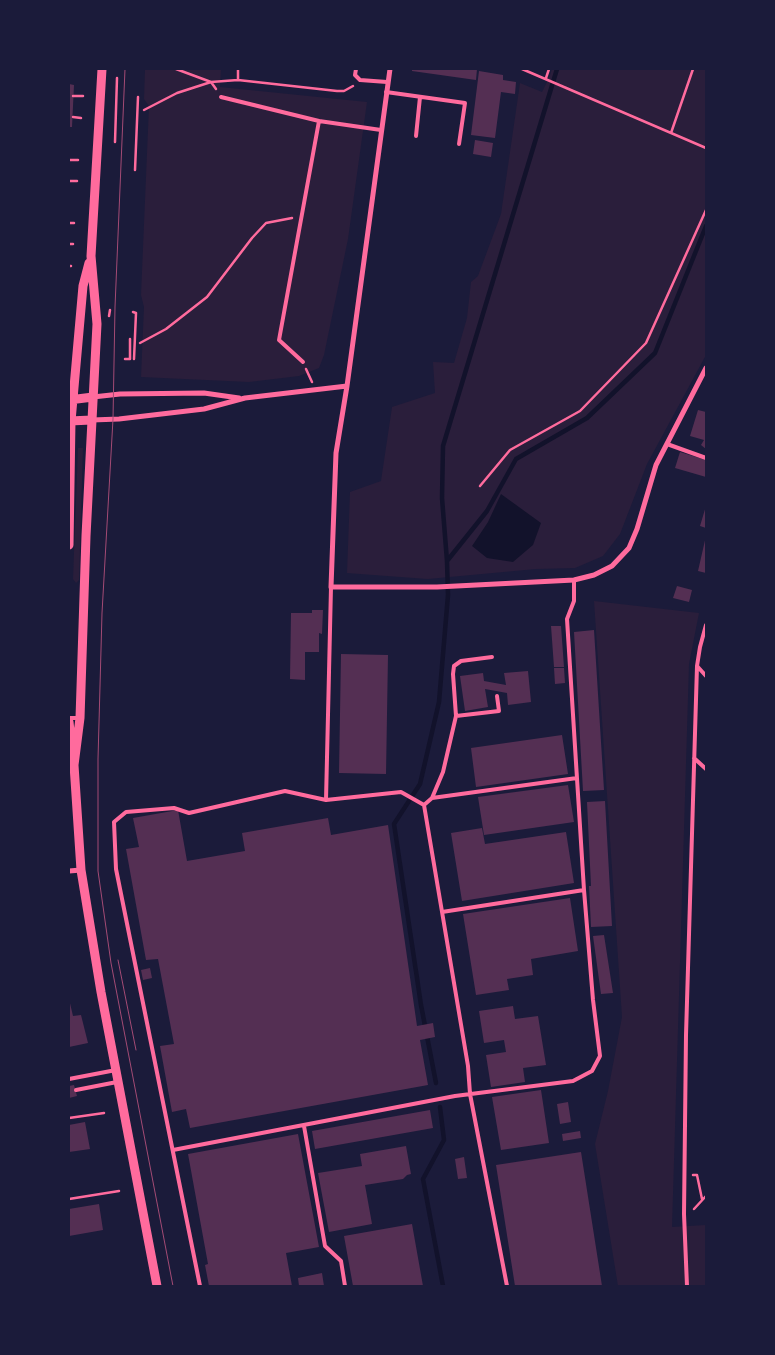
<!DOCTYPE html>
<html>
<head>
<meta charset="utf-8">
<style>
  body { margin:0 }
  #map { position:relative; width:775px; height:1355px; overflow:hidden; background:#1b1b3a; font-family:Literata,serif }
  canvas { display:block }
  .frame { position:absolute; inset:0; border:70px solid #1b1b3a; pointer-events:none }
</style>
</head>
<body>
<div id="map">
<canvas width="775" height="1355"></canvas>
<div class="frame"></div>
</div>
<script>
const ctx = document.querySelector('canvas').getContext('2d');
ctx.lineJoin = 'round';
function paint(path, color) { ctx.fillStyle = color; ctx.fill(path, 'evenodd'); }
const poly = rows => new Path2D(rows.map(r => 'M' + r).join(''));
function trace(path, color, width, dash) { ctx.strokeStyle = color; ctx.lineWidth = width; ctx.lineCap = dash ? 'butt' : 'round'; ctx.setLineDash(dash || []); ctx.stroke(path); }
const green = poly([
  [145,69,221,69,220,87,367,102,348,239,324,355,319,368,299,376,249,382,141,377,144,307,141,295,149,106,144,99],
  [552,69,706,69,706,355,647,464,620,534,603,556,575,568,536,569,428,579,347,573,350,492,381,481,392,407,435,393,433,362,454,363,467,318,471,282,478,276,501,214,520,83,542,92,549,78],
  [78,448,83,448,79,580,76,583,73,579],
  [594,601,699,613,689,664,672,1227,706,1225,706,1286,618,1286,595,1144,608,1091,622,1017]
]);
const water = poly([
  [501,494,541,523,533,545,513,562,487,558,472,546,488,522]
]);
const stream = poly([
  [447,561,487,511,516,459,587,418,655,353,706,226],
  [436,1083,421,1005,394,824,420,784,439,702,448,595,447,561,442,498,443,446,557,69],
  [440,1107,444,1140,423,1179,443,1286]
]);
const building = poly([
  [412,69,477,69,476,80,412,71],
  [479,71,503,75,503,80,516,82,515,94,501,92,495,138,471,135],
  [69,84,74,85,72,127,69,127],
  [475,140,493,143,491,157,473,154],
  [698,410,706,412,706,449,701,445,704,440,690,436],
  [680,452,706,460,706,477,675,468],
  [706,506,706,528,700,526],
  [706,536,706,573,698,571],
  [677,586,692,590,689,602,673,598],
  [312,610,323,610,322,634,319,633,319,652,305,652,305,680,290,679,291,613,312,613],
  [551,626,561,626,564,667,554,667],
  [594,630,604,790,583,791,574,632],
  [341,654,388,655,386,774,339,773],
  [554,668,564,668,565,683,555,684],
  [528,671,531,702,508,705,507,693,485,689,488,707,465,711,460,676,483,673,484,681,506,685,504,673],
  [562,735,568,774,476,787,471,748],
  [568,785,574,822,484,835,478,797],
  [605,801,612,926,591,927,589,886,591,886,587,802],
  [178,810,187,861,245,851,242,833,328,818,331,835,388,825,417,1026,433,1023,435,1037,420,1040,428,1085,190,1128,186,1109,172,1112,160,1046,174,1044,158,959,146,960,126,849,139,847,133,818],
  [482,828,485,844,566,832,574,883,462,901,451,833],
  [570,898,578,951,531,959,533,975,507,979,509,990,476,995,463,914],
  [604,935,613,993,601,994,593,936],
  [150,968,152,978,143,980,141,970],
  [69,999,73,1016,81,1015,88,1043,69,1047],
  [513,1006,515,1019,538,1016,546,1065,523,1068,525,1082,491,1087,486,1055,506,1052,504,1040,484,1043,479,1011],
  [74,1085,77,1096,69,1098,69,1086],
  [541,1090,549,1143,501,1150,492,1097],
  [568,1102,571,1122,560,1124,557,1104],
  [430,1110,433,1128,315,1149,312,1131],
  [85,1122,90,1149,69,1152,69,1125],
  [580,1131,581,1138,563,1141,562,1134],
  [298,1134,319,1247,286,1253,292,1286,209,1286,205,1265,208,1264,188,1154],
  [406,1146,411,1174,407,1175,403,1179,365,1185,372,1224,329,1232,318,1173,362,1166,360,1154],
  [581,1152,602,1286,515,1286,496,1165],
  [464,1157,467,1178,458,1179,455,1159],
  [99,1204,103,1230,69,1236,69,1209],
  [412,1224,423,1286,353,1286,344,1236],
  [322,1273,324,1286,299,1286,298,1278]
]);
const path = poly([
  [176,69,211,82,216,89],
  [238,69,238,80,337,91,344,91,353,86],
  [522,69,706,148],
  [546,78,549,69],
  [73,96,83,96],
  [144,110,177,93,211,82,238,80],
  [73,117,81,118],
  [671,133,693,69],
  [115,142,117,78],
  [70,160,78,160],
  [135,170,138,97],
  [69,181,77,181],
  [69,223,74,223],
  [69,244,73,244],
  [69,266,71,266],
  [133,312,136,313,134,359],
  [109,316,110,310],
  [140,343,166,329,207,297,252,238,266,223,292,218],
  [125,359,130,359,130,339],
  [306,369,312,382],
  [480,486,510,450,580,411,646,343,706,210],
  [69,1118,104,1113],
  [693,1175,697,1175,702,1199],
  [69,1199,119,1191],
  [694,1209,706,1196]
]);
const service = poly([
  [356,69,355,75,360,80,387,82],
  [386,92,465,103,459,144],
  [221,97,319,121],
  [416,136,420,97],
  [303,362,279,340,319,121,381,130],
  [667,444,706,458],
  [492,657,461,661,454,666,453,674,456,716,443,772,432,798,424,805,468,1066,470,1094,507,1286],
  [697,666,706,676],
  [456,716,499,711,497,696],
  [69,718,80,718],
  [694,758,706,769],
  [432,798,577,778],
  [326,800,401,792,424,805],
  [442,912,584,890],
  [69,1079,116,1070],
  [76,1090,117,1082],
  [304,1126,325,1246,341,1261,345,1286],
  [173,1150,455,1096,573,1081,592,1071,600,1056,593,1000,584,890,567,619,574,601,574,580],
  [200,1286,116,869,114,822,126,812,174,808,189,813,285,791,326,800,331,587],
  [687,1286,684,1214,686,1035,697,666,700,647,706,625]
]);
const minor = poly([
  [347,386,390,69],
  [93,397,120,394,204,393,239,398],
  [92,420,119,419,204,409,245,398,347,386,336,453,331,587,437,587,574,580,594,575,612,566,629,548,637,529,656,465,706,368],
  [69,871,81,870]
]);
const tertiary = poly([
  [69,400,93,397],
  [69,421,92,420],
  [69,545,71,421,83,286,89,263],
  [69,722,74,765,81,870,101,992,157,1286],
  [74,765,80,718,86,536,97,324,91,256,102,69]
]);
const tram = poly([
  [125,69,115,307,113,419,102,613,98,759,98,871,111,963,173,1286],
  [118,960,136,1050]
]);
paint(green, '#2a1e3b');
paint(water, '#12122b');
trace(stream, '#12122b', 4.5);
paint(building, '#542f53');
trace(path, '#ff6b9d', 2.5);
trace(service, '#ff6b9d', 4);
trace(minor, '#ff6b9d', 5);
trace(tertiary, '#ff6b9d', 9);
trace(tram, '#a44b75', 1);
</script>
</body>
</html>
